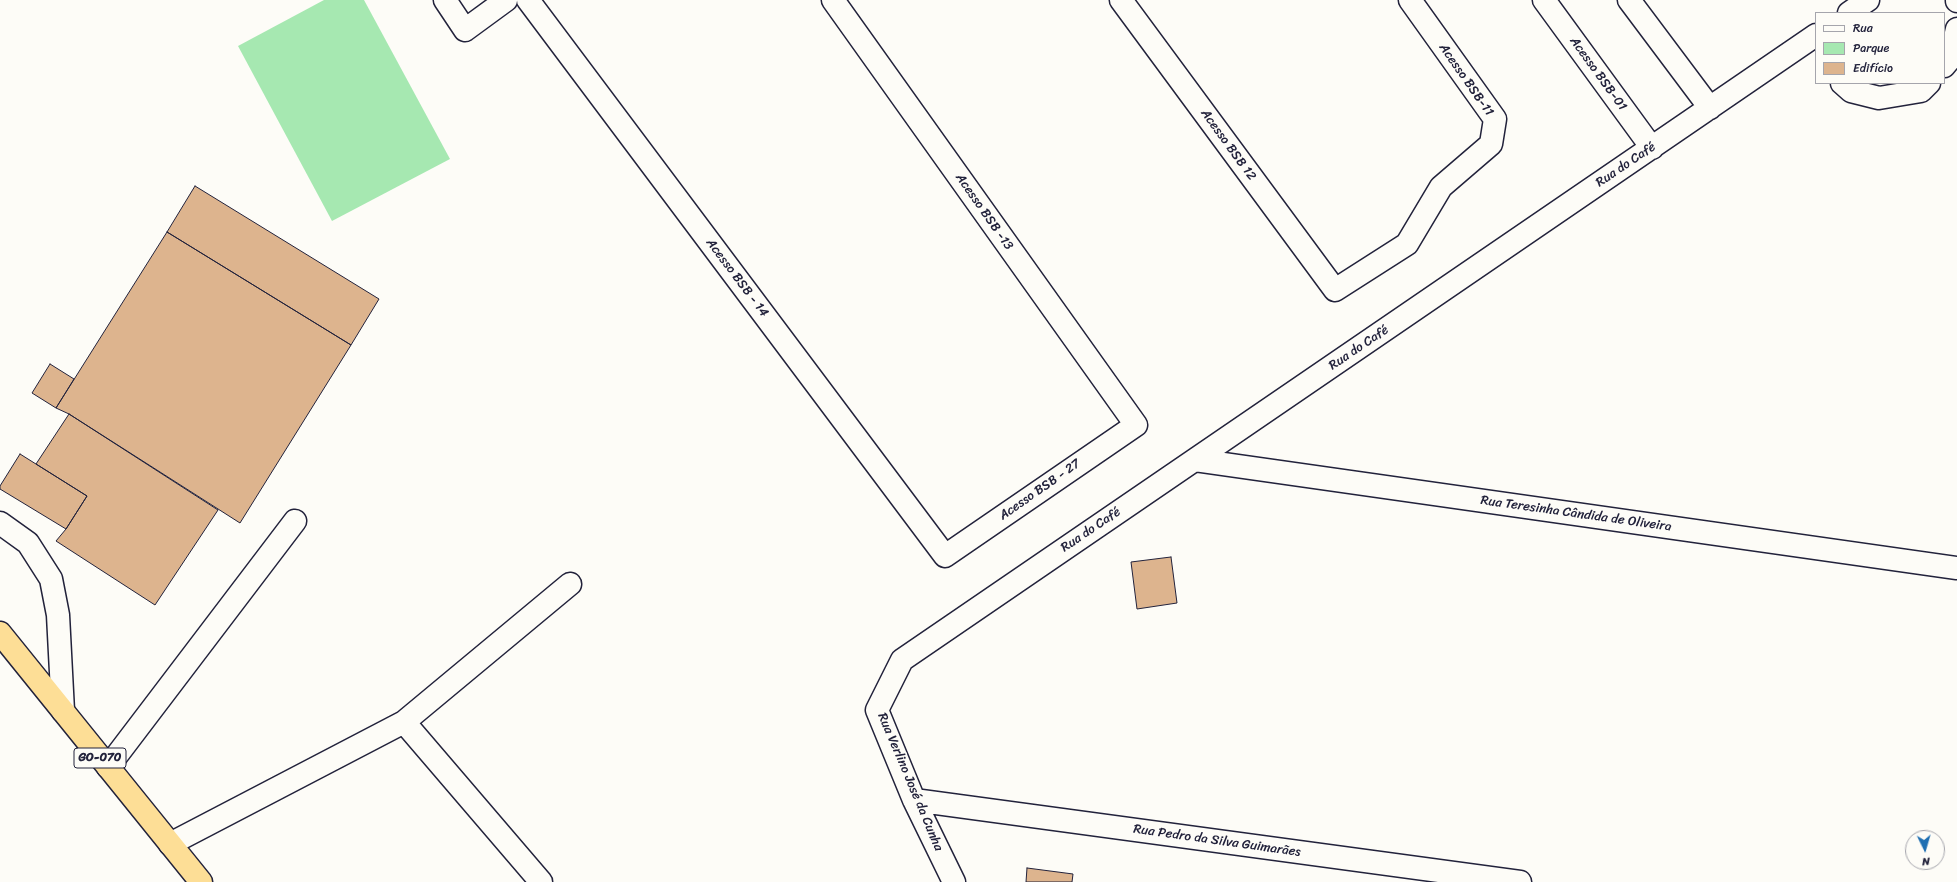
<!DOCTYPE html>
<html>
<head>
<meta charset="utf-8">
<style>
  body { margin:0 }
  #map { position:relative; width:1957px; height:882px; overflow:hidden; background:#fdfcf7; font-family:Sriracha,sans-serif }
  canvas { display:block }
  .legend { position:absolute; left:1815px; top:12px; width:130px; height:72px; box-sizing:border-box; background:#fdfcf7; border:1px solid #a5a5ac; margin:0; padding:5px 7px; list-style:none; font-size:12px; color:#22223b }
  .legend li { display:flex; align-items:center; gap:8px; height:20px }
  .legend b { width:20px; border:1px solid #a5a5ac }
  .north { position:absolute; left:1905px; top:830px; width:40px; height:40px; box-sizing:border-box; background:#fdfcf7; border:1px solid #a5a5ac; border-radius:50%; rotate:175deg; font-size:11px; font-weight:700; line-height:16px; text-align:center; color:#22223b }
  .north::after { content:''; display:block; margin:auto; width:14px; height:18px; background:#1f6fb2; clip-path:polygon(50% 0,100% 100%,50% 72%,0 100%) }
</style>
</head>
<body>
<div id="map">
<canvas width="1957" height="882"></canvas>
<ul class="legend">
<li><b style="height:5px;background:#fdfcf7"></b>Rua</li>
<li><b style="height:11px;background:#a6e8b1"></b>Parque</li>
<li><b style="height:11px;background:#ddb48e"></b>Edifício</li>
</ul>
<div class="north">N</div>
</div>
<script>
const ctx = document.querySelector('canvas').getContext('2d');
ctx.lineJoin = 'round';
function paint(path, color) { ctx.fillStyle = color; ctx.fill(path, 'evenodd'); }
const poly = rows => new Path2D(rows.map(r => 'M' + r).join(''));
function trace(path, color, width, dash) { ctx.strokeStyle = color; ctx.lineWidth = width; ctx.lineCap = dash ? 'butt' : 'round'; ctx.setLineDash(dash || []); ctx.stroke(path); }
function write(font, color, halo, rows, align = 'center') {
  ctx.font = font + ' Sriracha,sans-serif'; ctx.lineWidth = 3; ctx.setLineDash([]); ctx.textBaseline = 'middle'; ctx.strokeStyle = halo; ctx.fillStyle = color; for (const [text, x, y, turn = 0] of rows) {
    ctx.save(); ctx.translate(x, y); ctx.rotate((+turn || 0) * Math.PI / 180); ctx.textAlign = isNaN(turn) ? turn : align; if (halo) ctx.strokeText(text, 0, 0); ctx.fillText(text, 0, 0); ctx.restore();
  }
}
const green = poly([
  [324,0,364,0,450,159,332,221,238,46]
]);
const building = poly([
  [195,186,379,299,351,345,167,232,195,186],
  [167,232,351,345,240,523,69,414,56,408,167,232],
  [50,364,74,379,56,408,32,393,50,364],
  [69,414,218,510,155,605,56,541,66,529,87,496,36,464,69,414],
  [20,454,87,496,66,529,0,489,0,486,20,454],
  [1171,557,1177,603,1137,609,1131,562,1171,557],
  [1027,868,1073,874,1072,882,1026,882,1027,868]
]);
const minor = poly([
  [445,0,465,30,506,0],
  [528,0,945,556,1136,425,833,0],
  [1121,0,1335,290,1407,244,1441,187,1491,144,1495,119,1410,0],
  [1544,0,1652,148],
  [1629,0,1710,108],
  [1957,0,1957,1],
  [1849,13,1868,0],
  [1944,66,1950,59,1957,29],
  [1842,83,1851,91,1879,98,1921,91,1929,83],
  [1195,460,1957,568],
  [0,523,28,543,51,579,58,615,63,711],
  [404,722,541,882],
  [108,767,295,521],
  [914,800,1520,882],
  [170,844,404,722,570,584],
  [954,882,914,800,877,710,902,660,1816,35]
]);
const highway = poly([
  [0,633,201,882]
]);
const shields = [
  [100,758,52]
];
const shieldNames = [
  ["GO-070",100,758]
];
const streetNames = [
  ["Acesso BSB-01",1598,74,54],
  ["Acesso BSB-11",1466,80,55],
  ["Acesso BSB 12",1228,145,54],
  ["Rua do Café",1626,165,-34],
  ["Acesso BSB -13",984,212,55],
  ["Acesso BSB - 14",737,278,53],
  ["Rua do Café",1359,348,-34],
  ["Acesso BSB - 27",1040,490,-35],
  ["Rua Teresinha Cândida de Oliveira",1576,514,8],
  ["Rua do Café",1091,530,-34],
  ["Rua Verlino José da Cunha",910,782,67],
  ["Rua Pedro da Silva Guimarães",1217,841,8]
];
paint(green, '#a6e8b1');
paint(building, '#ddb48e');
trace(building, '#22223b', 1);
trace(minor, '#22223b', 25);
trace(highway, '#22223b', 25);
trace(minor, '#fdfcf7', 22);
trace(highway, '#fdde96', 22);
for (const [x, y, w] of shields) { const box = new Path2D(); box.roundRect(x - w / 2, y - 10, w, 20, 3); ctx.fillStyle = '#fdfcf7'; ctx.fill(box); trace(box, '#22223b', 1); }
write('bold 12px', '#22223b', null, shieldNames);
write('13px', '#22223b', '#fdfcf7', streetNames);
</script>
</body>
</html>
